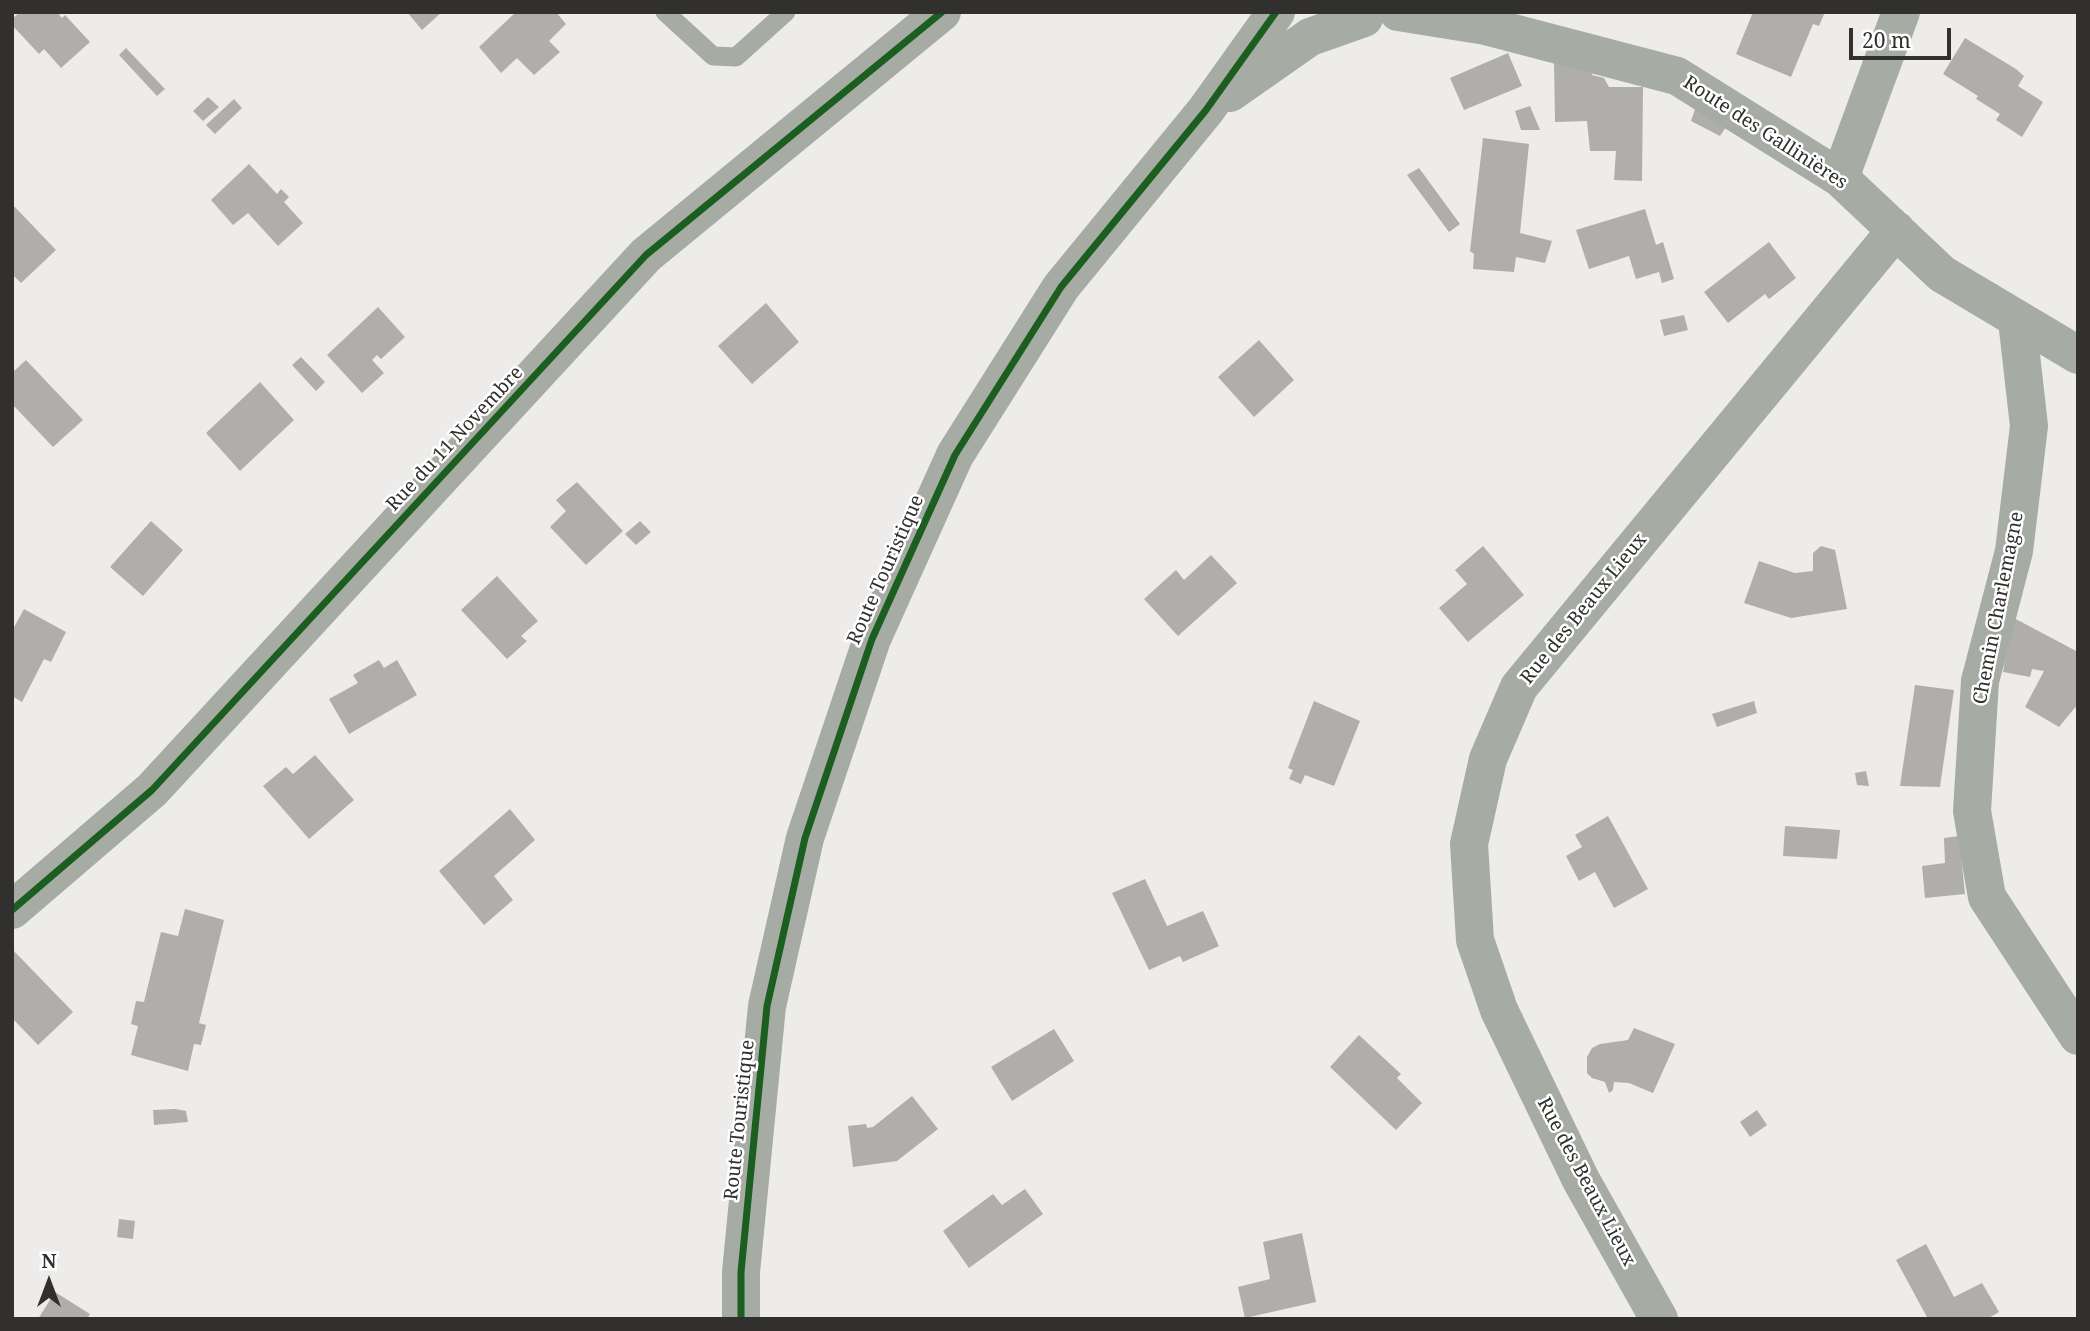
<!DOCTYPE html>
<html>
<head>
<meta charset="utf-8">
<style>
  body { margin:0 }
  #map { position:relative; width:2090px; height:1331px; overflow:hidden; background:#edecea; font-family:"Noto Serif",serif }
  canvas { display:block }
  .frame { position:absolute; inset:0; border:14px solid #31302f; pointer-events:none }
  .north { position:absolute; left:14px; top:1247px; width:70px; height:70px; -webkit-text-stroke:5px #fff; paint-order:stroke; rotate:0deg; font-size:19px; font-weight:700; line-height:28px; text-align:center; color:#31302f }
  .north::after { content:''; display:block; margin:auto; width:24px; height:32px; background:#31302f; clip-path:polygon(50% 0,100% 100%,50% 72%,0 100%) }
  .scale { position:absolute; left:1849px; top:28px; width:102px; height:32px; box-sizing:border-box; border:4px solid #31302f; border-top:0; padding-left:9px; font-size:21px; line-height:24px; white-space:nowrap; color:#31302f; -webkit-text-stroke:5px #fff; paint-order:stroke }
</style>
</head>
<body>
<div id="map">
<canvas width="2090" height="1331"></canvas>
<div class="frame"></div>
<div class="north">N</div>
<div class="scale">20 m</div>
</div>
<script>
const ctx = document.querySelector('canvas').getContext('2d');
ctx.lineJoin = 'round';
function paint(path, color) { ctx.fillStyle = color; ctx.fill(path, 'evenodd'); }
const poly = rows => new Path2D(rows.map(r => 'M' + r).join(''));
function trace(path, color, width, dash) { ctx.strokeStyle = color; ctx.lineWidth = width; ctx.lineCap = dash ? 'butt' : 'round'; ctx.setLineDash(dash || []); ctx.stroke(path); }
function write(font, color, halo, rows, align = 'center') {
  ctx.font = font + ' "Noto Serif",serif'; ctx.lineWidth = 5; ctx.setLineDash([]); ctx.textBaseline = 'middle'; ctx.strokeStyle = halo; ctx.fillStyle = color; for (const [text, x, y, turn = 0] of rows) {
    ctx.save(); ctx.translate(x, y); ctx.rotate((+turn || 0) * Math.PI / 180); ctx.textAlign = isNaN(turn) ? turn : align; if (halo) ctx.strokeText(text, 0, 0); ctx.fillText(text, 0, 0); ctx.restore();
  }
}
const building = poly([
  [20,12,57,12,62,18,65,15,90,42,61,68,44,49,39,54,12,25,12,19],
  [407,12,442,12,422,30],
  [516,12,556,12,566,24,549,41,560,52,534,75,517,58,501,73,479,47],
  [1753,12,1825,12,1819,26,1813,24,1791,77,1736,54],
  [1965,38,2016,69,2024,76,2018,86,2043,102,2022,137,1996,120,2000,114,1976,99,1978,96,1943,74],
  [126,48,165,89,157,96,119,55],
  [1508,53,1522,86,1464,110,1450,78],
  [1554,62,1591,62,1592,75,1604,78,1609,87,1643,87,1642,181,1614,180,1616,151,1590,151,1587,121,1555,122],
  [208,97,219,107,203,121,193,111],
  [234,99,242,108,215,134,206,125],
  [1530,106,1540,130,1521,130,1515,111],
  [1696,106,1726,127,1720,136,1691,121],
  [1483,138,1529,144,1520,233,1552,241,1545,263,1516,257,1514,272,1473,269,1474,254,1470,251],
  [249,164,277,194,281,189,289,197,284,202,303,223,278,246,248,213,233,225,211,200],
  [1419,168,1460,224,1449,232,1407,175],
  [12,204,56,250,21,283,12,274],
  [1645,209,1656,245,1663,242,1674,279,1662,283,1659,272,1636,279,1629,256,1589,269,1576,230],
  [1769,242,1796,278,1769,299,1765,294,1728,323,1704,292],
  [766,303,799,342,752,384,718,346],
  [378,307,405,337,381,359,377,355,372,360,384,373,362,393,327,355],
  [1684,315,1688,330,1664,336,1660,320],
  [1259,340,1294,380,1254,417,1218,377],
  [301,357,325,382,316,391,292,365],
  [26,360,83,420,53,447,12,404,12,373],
  [260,382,294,420,240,471,206,433],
  [577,482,623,531,586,565,550,527,566,511,556,500],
  [151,521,183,550,143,596,110,567],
  [640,521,651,532,636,545,625,534],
  [1483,546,1524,595,1468,642,1439,608,1467,584,1455,570],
  [1821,546,1835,550,1847,609,1791,618,1744,603,1759,561,1795,573,1813,571,1813,553],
  [1211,555,1237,583,1178,636,1144,599,1176,570,1184,580],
  [497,576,538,621,521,636,527,641,507,659,461,610],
  [24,609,66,632,51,662,44,659,22,702,12,696,12,631],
  [2012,617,2078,652,2078,704,2059,727,2025,707,2044,671,2032,669,2030,677,2003,672],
  [379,660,384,668,397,660,417,695,349,734,329,699,358,683,353,675],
  [1915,685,1954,690,1940,787,1900,786],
  [1314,701,1360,721,1334,786,1305,775,1301,784,1289,779,1293,770,1288,768],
  [1754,701,1757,713,1717,727,1712,714],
  [315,755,354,800,309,839,263,786,286,767,293,774],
  [1866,771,1869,786,1857,785,1855,773],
  [510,809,535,840,494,876,513,900,484,925,439,871],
  [1608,816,1648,889,1614,908,1595,872,1579,881,1566,856,1582,847,1575,835],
  [1785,826,1840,830,1837,859,1783,856],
  [1959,836,1965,894,1925,898,1922,866,1945,863,1944,838],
  [1145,879,1167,926,1203,911,1219,946,1183,962,1180,956,1149,970,1112,893],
  [185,909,224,920,199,1023,206,1025,201,1045,194,1044,188,1071,131,1055,138,1026,131,1024,136,1001,144,1002,161,932,178,936],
  [12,949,73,1012,38,1045,12,1018],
  [1634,1028,1675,1044,1653,1093,1629,1083,1614,1082,1613,1090,1609,1093,1605,1082,1592,1078,1587,1073,1587,1057,1592,1048,1600,1044,1628,1040],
  [1054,1029,1074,1061,1012,1101,991,1067],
  [1359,1035,1401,1074,1397,1078,1422,1103,1396,1130,1330,1067],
  [912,1096,938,1129,897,1161,853,1167,848,1126,866,1124,867,1128,873,1127],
  [175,1109,186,1111,188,1122,154,1125,153,1110],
  [1757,1110,1767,1125,1750,1137,1740,1122],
  [1025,1189,1043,1214,969,1268,943,1231,993,1194,1002,1205],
  [119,1219,135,1221,133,1239,117,1237],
  [1302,1233,1316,1302,1245,1318,1238,1287,1270,1279,1263,1242],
  [1926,1244,1954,1297,1982,1283,1999,1312,1987,1319,1928,1319,1896,1260],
  [55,1292,90,1314,87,1319,38,1319]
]);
const service = poly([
  [665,12,713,56,736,57,786,12]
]);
const minor = poly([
  [1398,12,1486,26,1677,76,1840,178,1942,274,2078,355],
  [1840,178,1901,12],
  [2017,320,2029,426,2014,551,1980,681,1972,811,1987,897,2078,1036],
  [1659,1319,1581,1180,1499,1010,1475,940,1469,844,1488,759,1519,687,1896,230]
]);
const tertiary = poly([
  [1230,93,1310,37,1364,18],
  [12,910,152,790,646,255,942,12],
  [741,1319,741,1272,767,1006,805,838,872,639,955,455,1061,287,1206,110,1276,12]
]);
const cycleway = poly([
  [12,910,152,790,646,255,942,12],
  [741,1319,741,1272,767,1006,805,838,872,639,955,455,1061,287,1206,110,1276,12]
]);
const streetNames = [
  ["Route des Gallinières",1765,133,33],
  ["Rue du 11 Novembre",455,439,-47],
  ["Route Touristique",886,570,-66],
  ["Chemin Charlemagne",1999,608,-79],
  ["Rue des Beaux Lieux",1584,609,-51],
  ["Route Touristique",740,1120,-84],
  ["Rue des Beaux Lieux",1586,1182,62]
];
paint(building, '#afaead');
trace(service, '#a6aba3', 19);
trace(minor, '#a6aba3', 38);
trace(tertiary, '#a6aba3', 38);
trace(cycleway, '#1b5e20', 7);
write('19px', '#31302f', '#fff', streetNames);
</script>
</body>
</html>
